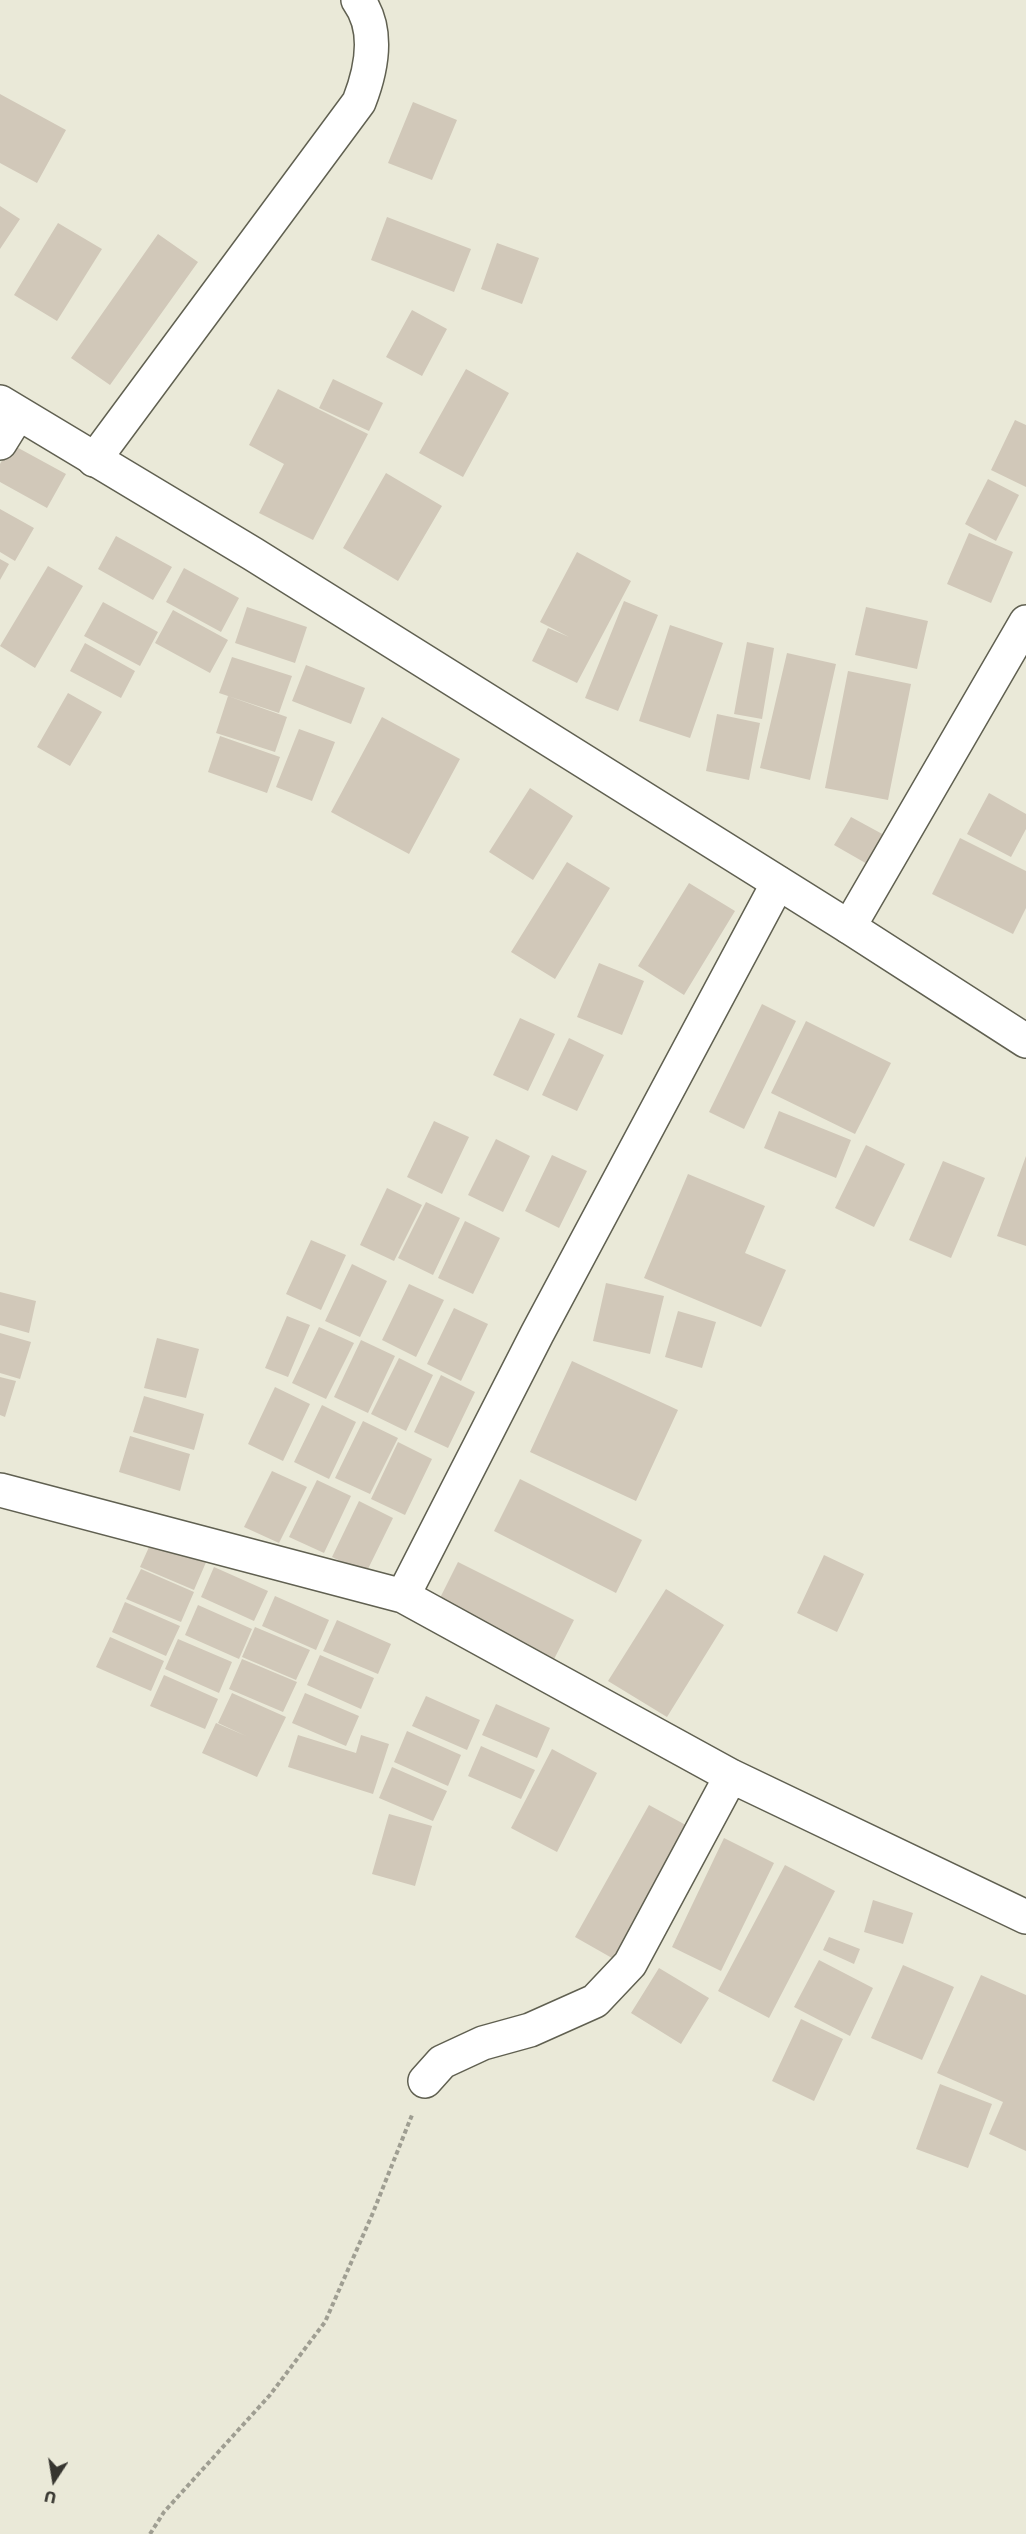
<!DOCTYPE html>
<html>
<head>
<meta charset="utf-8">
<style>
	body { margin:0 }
	#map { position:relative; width:1026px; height:2534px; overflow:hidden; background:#eae9d8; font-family:Commissioner,sans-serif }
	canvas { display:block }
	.north { position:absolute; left:24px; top:2450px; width:60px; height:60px; -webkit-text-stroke:4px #eae9d8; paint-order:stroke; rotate:192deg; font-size:16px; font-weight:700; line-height:24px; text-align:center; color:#373630 }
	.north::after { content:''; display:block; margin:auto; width:21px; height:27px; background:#373630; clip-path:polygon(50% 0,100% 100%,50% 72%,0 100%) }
</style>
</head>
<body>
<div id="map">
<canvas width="1026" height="2534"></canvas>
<div class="north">U</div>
</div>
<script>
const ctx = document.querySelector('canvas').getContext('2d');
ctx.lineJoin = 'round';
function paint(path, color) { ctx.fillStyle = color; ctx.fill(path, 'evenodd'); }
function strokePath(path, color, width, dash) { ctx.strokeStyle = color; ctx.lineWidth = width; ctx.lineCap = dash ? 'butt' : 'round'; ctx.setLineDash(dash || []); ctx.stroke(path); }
paint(new Path2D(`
	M 0,94 L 66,130 L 37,183 L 0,163 Z
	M 413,102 L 457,120 L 432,180 L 388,163 Z
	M 0,206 L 20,219 L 0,249 Z
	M 387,217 L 471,249 L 454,292 L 371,260 Z
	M 58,223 L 102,249 L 57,321 L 14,295 Z
	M 158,234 L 198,262 L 110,385 L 71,358 Z
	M 497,243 L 539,258 L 522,304 L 481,289 Z
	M 412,310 L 447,329 L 422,376 L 386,357 Z
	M 466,369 L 509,393 L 463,477 L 419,453 Z
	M 333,379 L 383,403 L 369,431 L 319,408 Z
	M 278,389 L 368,434 L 313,540 L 259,513 L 284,464 L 249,445 Z
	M 1015,420 L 1026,425 L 1026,487 L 991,470 Z
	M 11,444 L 66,474 L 47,508 L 0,482 L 0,464 Z
	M 386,473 L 442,506 L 398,581 L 343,548 Z
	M 988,479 L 1019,495 L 996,541 L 965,524 Z
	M 0,509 L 34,528 L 15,561 L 0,552 Z
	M 969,533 L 1013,552 L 991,603 L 947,584 Z
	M 116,536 L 172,567 L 153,600 L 98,569 Z
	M 577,552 L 631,581 L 577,683 L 532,661 L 548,628 L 569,637 L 540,622 Z
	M 0,559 L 9,564 L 0,580 Z
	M 48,566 L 83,586 L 35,668 L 0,646 Z
	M 184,568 L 239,598 L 221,632 L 166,602 Z
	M 624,601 L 658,615 L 618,711 L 585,698 Z
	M 103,602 L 158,632 L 140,666 L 84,636 Z
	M 247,607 L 307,627 L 295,663 L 235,643 Z
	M 866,607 L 928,621 L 917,669 L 855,655 Z
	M 173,610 L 228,640 L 210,673 L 155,643 Z
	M 670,625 L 723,643 L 690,738 L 639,721 Z
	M 747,642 L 774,648 L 762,719 L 734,714 Z
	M 85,643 L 135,671 L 121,698 L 70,671 Z
	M 787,653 L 836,664 L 810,780 L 760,768 Z
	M 232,657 L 292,676 L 279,713 L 219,693 Z
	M 306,665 L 365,688 L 351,724 L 292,701 Z
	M 848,671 L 911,684 L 888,800 L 825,788 Z
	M 68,693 L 102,712 L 70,766 L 37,747 Z
	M 228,696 L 287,717 L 275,752 L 216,733 Z
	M 717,714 L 760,723 L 749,780 L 706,771 Z
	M 382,717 L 460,759 L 409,854 L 331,812 Z
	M 299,729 L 335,742 L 312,801 L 276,787 Z
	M 220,736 L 280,757 L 267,793 L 208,772 Z
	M 530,788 L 573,816 L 533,880 L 489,852 Z
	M 989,793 L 1026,814 L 1026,829 L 1011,857 L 967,834 Z
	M 851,817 L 886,836 L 869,865 L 834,845 Z
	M 960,838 L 1026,871 L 1026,908 L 1013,934 L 932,894 Z
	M 567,862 L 610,888 L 555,979 L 511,952 Z
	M 689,883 L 735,911 L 684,995 L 638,966 Z
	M 599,963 L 644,981 L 622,1035 L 577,1017 Z
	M 762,1004 L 796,1021 L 744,1129 L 709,1112 Z
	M 520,1018 L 555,1034 L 528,1091 L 493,1075 Z
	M 806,1021 L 891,1063 L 855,1134 L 771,1093 Z
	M 569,1038 L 604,1055 L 577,1111 L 542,1095 Z
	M 779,1111 L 851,1140 L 836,1178 L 764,1148 Z
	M 434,1121 L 469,1137 L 442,1194 L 407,1177 Z
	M 496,1139 L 530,1156 L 503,1212 L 468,1195 Z
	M 866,1145 L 905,1164 L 874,1227 L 835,1208 Z
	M 552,1155 L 587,1171 L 559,1228 L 525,1211 Z
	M 1026,1156 L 1026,1246 L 997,1236 Z
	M 943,1161 L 985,1178 L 951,1258 L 909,1240 Z
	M 688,1174 L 765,1206 L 745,1253 L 786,1270 L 761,1327 L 644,1278 Z
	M 387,1188 L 422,1205 L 394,1261 L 360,1245 Z
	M 426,1202 L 460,1218 L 433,1275 L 398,1258 Z
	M 465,1221 L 500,1238 L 473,1294 L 438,1278 Z
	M 311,1240 L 346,1255 L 321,1310 L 286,1294 Z
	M 352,1264 L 387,1281 L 360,1337 L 325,1321 Z
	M 606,1283 L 664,1296 L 650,1354 L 593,1341 Z
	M 409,1284 L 444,1300 L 416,1357 L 382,1340 Z
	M 0,1292 L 36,1301 L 29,1333 L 0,1325 Z
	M 454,1308 L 488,1324 L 461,1381 L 427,1364 Z
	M 678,1311 L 716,1322 L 702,1368 L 665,1357 Z
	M 287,1316 L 310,1325 L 288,1377 L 265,1368 Z
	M 319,1327 L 354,1343 L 326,1399 L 292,1383 Z
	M 0,1333 L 31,1342 L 20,1379 L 0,1373 Z
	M 157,1338 L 199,1349 L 186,1398 L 144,1388 Z
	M 361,1340 L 395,1356 L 368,1413 L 334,1397 Z
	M 399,1358 L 433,1375 L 406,1431 L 371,1414 Z
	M 572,1361 L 678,1410 L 636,1501 L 530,1452 Z
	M 441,1375 L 475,1392 L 448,1448 L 414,1432 Z
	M 0,1377 L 16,1381 L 5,1417 L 0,1415 Z
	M 275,1387 L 310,1404 L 283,1461 L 248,1444 Z
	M 144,1396 L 204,1414 L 194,1450 L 133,1432 Z
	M 322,1405 L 356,1422 L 329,1479 L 294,1462 Z
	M 363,1421 L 398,1438 L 370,1494 L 335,1478 Z
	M 130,1436 L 190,1454 L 180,1491 L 119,1472 Z
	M 398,1442 L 432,1459 L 405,1515 L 371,1499 Z
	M 272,1471 L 307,1487 L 279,1543 L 244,1527 Z
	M 520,1479 L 642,1540 L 616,1593 L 494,1531 Z
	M 317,1480 L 351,1496 L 324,1553 L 289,1537 Z
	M 359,1501 L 393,1518 L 366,1573 L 332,1557 Z
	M 154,1536 L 207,1560 L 194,1590 L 140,1567 Z
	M 824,1555 L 864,1574 L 837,1632 L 797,1613 Z
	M 458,1562 L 574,1620 L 550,1667 L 434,1610 Z
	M 214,1567 L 268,1591 L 254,1621 L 201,1597 Z
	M 141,1569 L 194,1592 L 181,1622 L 126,1599 Z
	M 666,1589 L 724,1625 L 667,1717 L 608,1681 Z
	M 275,1596 L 329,1620 L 316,1650 L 262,1626 Z
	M 125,1602 L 180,1626 L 166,1656 L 112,1632 Z
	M 198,1605 L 252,1629 L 239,1659 L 185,1635 Z
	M 337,1620 L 391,1644 L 378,1674 L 323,1651 Z
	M 255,1627 L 310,1650 L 296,1680 L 242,1657 Z
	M 110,1637 L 164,1661 L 151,1691 L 96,1667 Z
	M 178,1639 L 232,1662 L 219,1693 L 165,1669 Z
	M 320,1655 L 374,1678 L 361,1709 L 307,1685 Z
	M 242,1659 L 297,1682 L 283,1712 L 229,1689 Z
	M 164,1675 L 218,1699 L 205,1729 L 150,1706 Z
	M 232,1693 L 286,1717 L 257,1777 L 202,1753 L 216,1723 L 246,1736 L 218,1723 Z
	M 305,1693 L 359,1716 L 346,1746 L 292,1723 Z
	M 426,1696 L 480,1720 L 467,1750 L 412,1726 Z
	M 496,1704 L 550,1728 L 537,1758 L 482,1735 Z
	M 407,1731 L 461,1755 L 448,1786 L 394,1762 Z
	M 298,1735 L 356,1753 L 361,1735 L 389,1744 L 373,1794 L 288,1767 Z
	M 481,1746 L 535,1770 L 521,1799 L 468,1776 Z
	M 552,1749 L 597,1773 L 557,1852 L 511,1828 Z
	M 392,1767 L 447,1791 L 433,1821 L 379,1798 Z
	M 649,1805 L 693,1829 L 619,1962 L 575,1937 Z
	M 389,1814 L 432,1826 L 415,1886 L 372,1874 Z
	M 724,1838 L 774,1863 L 721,1971 L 672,1947 Z
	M 785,1865 L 835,1891 L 769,2018 L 718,1991 Z
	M 873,1900 L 913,1913 L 903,1944 L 864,1932 Z
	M 829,1937 L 860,1949 L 854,1964 L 823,1950 Z
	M 819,1960 L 873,1988 L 850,2036 L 794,2007 Z
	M 903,1965 L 954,1987 L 922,2060 L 871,2038 Z
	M 659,1968 L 709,1998 L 681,2044 L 631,2013 Z
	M 981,1975 L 1026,1995 L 1026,2151 L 989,2134 L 1003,2102 L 937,2073 Z
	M 801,2019 L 843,2039 L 814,2101 L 772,2081 Z
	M 940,2084 L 992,2104 L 968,2168 L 916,2149 Z`), '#d1c8b9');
const street = new Path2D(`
	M 0,443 L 18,414
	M 94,460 L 359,102 C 371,71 380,30 358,0
	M 849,927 L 1026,622
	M 0,1490 L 403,1596 L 731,1776 L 1026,1917
	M 403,1596 L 537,1334 L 778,883
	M 425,2081 L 442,2062 L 483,2043 L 530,2030 L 595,2001 L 630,1964 L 731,1776`);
const secondary = new Path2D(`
	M 0,402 L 253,554 L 849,927 L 1026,1041`);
strokePath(street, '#606051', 36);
strokePath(secondary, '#606051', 36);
strokePath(new Path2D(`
	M 150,2534 L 164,2512 L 270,2395 L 325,2322 L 372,2215 L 412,2115`), '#9f9e92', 4, [4.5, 3]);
strokePath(street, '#fff', 33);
strokePath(secondary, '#fff', 33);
</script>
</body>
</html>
